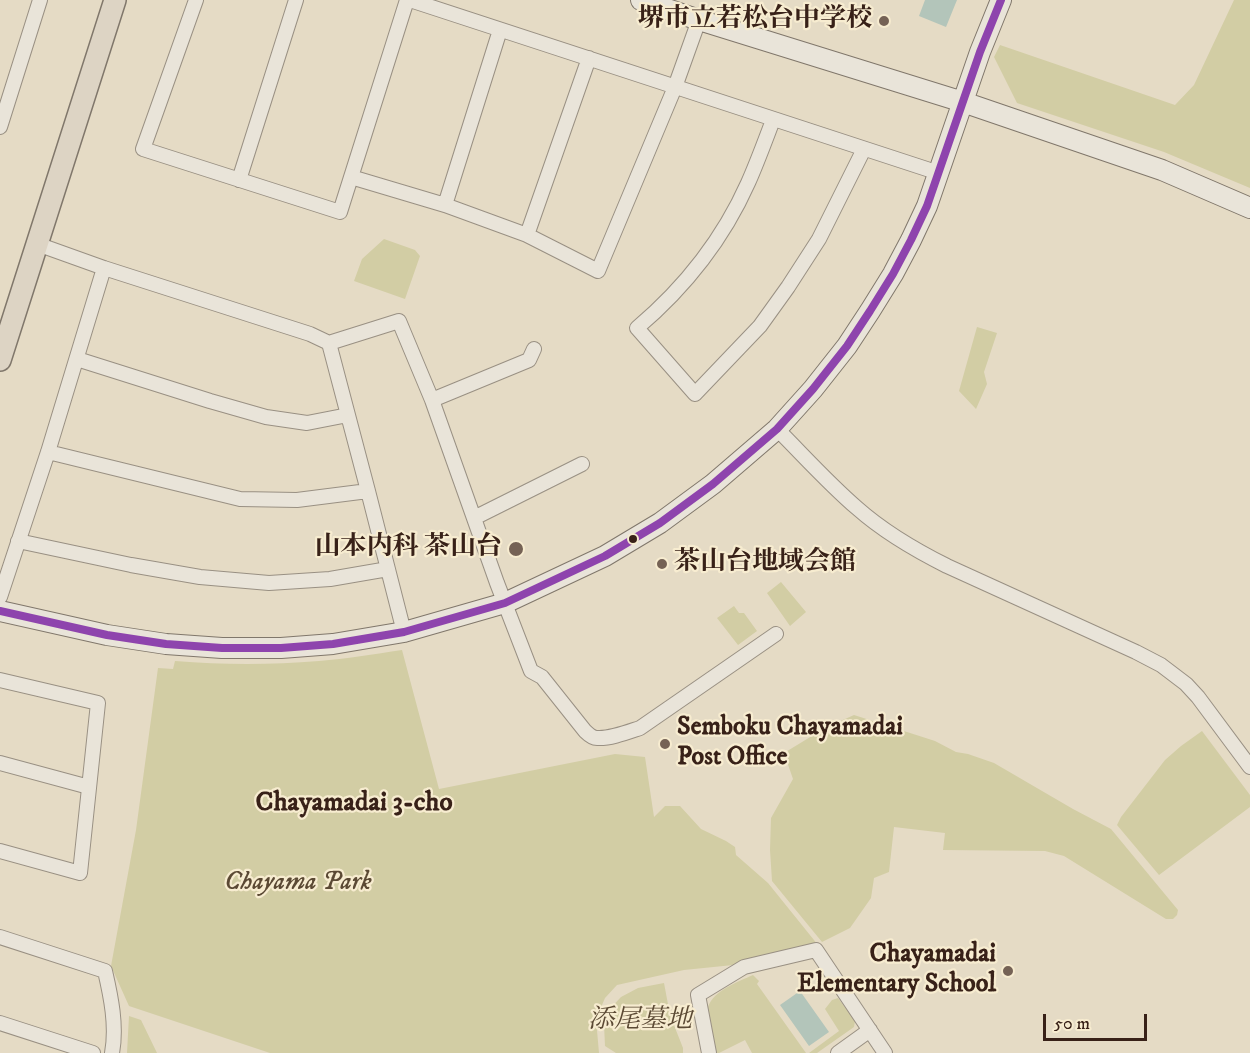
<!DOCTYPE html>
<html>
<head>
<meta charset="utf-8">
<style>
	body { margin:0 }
	#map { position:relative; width:1250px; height:1053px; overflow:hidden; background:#e5dbc5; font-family:"IM FELL DW Pica",serif }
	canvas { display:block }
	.scale { position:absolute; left:1043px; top:1014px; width:104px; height:27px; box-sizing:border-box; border:3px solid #382118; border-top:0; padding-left:8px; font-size:18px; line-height:21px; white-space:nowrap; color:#382118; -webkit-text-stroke:4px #f7ecd0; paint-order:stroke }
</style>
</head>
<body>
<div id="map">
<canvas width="1250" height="1053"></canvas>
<div class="scale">50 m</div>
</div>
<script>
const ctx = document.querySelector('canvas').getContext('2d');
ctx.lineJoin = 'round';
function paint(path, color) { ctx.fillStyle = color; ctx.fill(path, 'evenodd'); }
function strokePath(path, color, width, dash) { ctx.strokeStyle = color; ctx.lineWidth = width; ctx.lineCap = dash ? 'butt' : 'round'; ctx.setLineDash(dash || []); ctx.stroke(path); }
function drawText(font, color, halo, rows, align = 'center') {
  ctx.font = font + ' "IM FELL DW Pica","Noto Serif JP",serif'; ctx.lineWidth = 4.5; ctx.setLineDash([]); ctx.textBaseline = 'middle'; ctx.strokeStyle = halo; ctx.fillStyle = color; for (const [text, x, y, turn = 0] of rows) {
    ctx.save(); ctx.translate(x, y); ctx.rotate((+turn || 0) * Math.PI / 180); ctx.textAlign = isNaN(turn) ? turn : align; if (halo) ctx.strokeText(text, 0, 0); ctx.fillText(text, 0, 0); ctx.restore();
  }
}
paint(new Path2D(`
	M 1234,0 L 1250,0 L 1250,188 L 1164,152 L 1017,103 L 994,57 L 1000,45 L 1175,105 L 1194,85 Z
	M 384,239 L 415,250 L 420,256 L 405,299 L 354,281 L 362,259 Z
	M 977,327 L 997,333 L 984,372 L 987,384 L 976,409 L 959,391 Z
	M 781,582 L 806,612 L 790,626 L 767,593 Z
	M 734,606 L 739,613 L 744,613 L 757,631 L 738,645 L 717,618 Z
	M 402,650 L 439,789 L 615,754 L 645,757 L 654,817 L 665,806 L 680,806 L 701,829 L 726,841 L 735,847 L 736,855 L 768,883 L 818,945 L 743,964 L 684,970 L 617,985 L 605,998 L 596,1019 L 599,1053 L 270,1053 L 129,1006 L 111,966 L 136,830 L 158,668 L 173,669 L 175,661 C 223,665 271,665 319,661 C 346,659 374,654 402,650 Z
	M 854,715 L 935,741 L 956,752 L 968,754 L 994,763 L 1073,809 L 1111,829 L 1178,910 L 1177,915 L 1173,919 L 1166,919 L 1064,856 L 1045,851 L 943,850 L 945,833 L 894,827 L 889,872 L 874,878 L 871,898 L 850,928 L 822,942 L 772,881 L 770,850 L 771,818 L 793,779 L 784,753 L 825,728 Z
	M 1202,731 L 1250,795 L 1250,807 L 1159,875 L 1117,825 L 1121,817 L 1165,760 L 1181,746 Z
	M 753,975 L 759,981 L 757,984 L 806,1053 L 752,1053 L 745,1040 L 719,1053 L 716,1053 L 708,1007 C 714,990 738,982 753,975 Z
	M 664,983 L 670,1015 L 683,1048 L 683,1053 L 616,1053 L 605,1046 L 604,1024 L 606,1013 L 621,997 L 638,988 Z
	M 838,998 L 855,1021 L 854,1027 L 817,1053 L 809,1053 L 839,1031 L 825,1009 L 832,1000 Z
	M 129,1016 L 141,1020 L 157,1053 L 127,1053 Z`), '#d2cda4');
paint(new Path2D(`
	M 925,0 L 957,0 L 946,27 L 919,16 Z
	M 800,991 L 829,1032 L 809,1046 L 780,1005 Z`), '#b3c5ba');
const street = new Path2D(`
	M 196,0 L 143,149 L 340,212 L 407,0
	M 410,0 L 939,173
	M 773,120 C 765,141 757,163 748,183 C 723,239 683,289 637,328 L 695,394 L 760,326 L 788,287 L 819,239 L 864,149
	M 0,127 L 40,0
	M 351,177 L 445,205 L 527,235 L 598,271 L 675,87 L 699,20
	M 239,180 L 296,0
	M 445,205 L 500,30
	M 527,235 L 589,58
	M 37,244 L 104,268 L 310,334 L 329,343 L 368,491 L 404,632
	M 329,343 L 399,321 L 432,400 L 497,583 L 531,671 L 542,677 L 585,731 C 588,734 592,738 597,738 C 610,739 628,732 640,728 L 776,634
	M 77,359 L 210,401 L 266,417 L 307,423 L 348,415
	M 432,400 L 529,360 L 534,349
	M 777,429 C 803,455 829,484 857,508 C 884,532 915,550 947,566 L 1136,652 L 1161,665 L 1186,684 L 1198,697 L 1250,767
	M 48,452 L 240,499 L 297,500 L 368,491
	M 474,518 L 582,464
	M 18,541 L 131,565 L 200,577 L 269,583 L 330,579 L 388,569
	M 0,597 L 48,452 L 104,268
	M 0,680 L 98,703 L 80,873 L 0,851
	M 0,763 L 89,787
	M 0,937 L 105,971 C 111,997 117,1026 112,1053
	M 0,1023 L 93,1053
	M 709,1053 L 698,995 L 744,967 L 816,950 L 885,1053
	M 838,1053 L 870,1030`);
const secondary = new Path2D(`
	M 641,0 L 699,20 L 963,102 L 1162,170 L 1250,208
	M 0,611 L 107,635 L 166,644 L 222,648 L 281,648 L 333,644 L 404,632 L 505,603 L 605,556 L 660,523 L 713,484 L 777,429 L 813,389 L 847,346 L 870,311 L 893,274 L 911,240 L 927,206 L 980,52 L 1001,0`);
const primary = new Path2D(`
	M 0,360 L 115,0`);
strokePath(street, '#999083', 16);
strokePath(secondary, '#80776b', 22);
strokePath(primary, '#80776b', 24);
strokePath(street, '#e9e4d9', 14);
strokePath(secondary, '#e9e4d9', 20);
strokePath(primary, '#ddd4c4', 21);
strokePath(new Path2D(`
	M 0,611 L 107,635 L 166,644 L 222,648 L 281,648 L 333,644 L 404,632 L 505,603 L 605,556 L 660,523 L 713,484 L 777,429 L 813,389 L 847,346 L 870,311 L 893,274 L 911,240 L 927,206 L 980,52 L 1001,0`), '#8e44ad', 8);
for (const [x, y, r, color] of [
	[884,21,6,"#756255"],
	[633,539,5,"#382118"],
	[516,549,8,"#756255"],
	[662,564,6,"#756255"],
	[665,744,6,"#756255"],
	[1008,971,6,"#756255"]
]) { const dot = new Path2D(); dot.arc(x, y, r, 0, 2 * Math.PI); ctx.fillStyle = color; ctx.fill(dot); strokePath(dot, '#f7ecd0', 2); }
drawText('bold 26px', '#382118', '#f7ecd0', [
	["堺市立若松台中学校",872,21],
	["山本内科 茶山台",502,549],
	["茶山台地域会館",674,564,"left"],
	["Semboku Chayamadai",677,729,"left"],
	["Post Office",677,759,"left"],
	["Chayamadai",996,956],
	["Elementary School",996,986]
], 'right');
drawText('italic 26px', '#5b4934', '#f7ecd0', [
	["Chayama Park",298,884],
	["添尾墓地",640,1022]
]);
drawText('bold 27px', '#382118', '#f7ecd0', [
	["Chayamadai 3-cho",354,804]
]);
</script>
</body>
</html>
